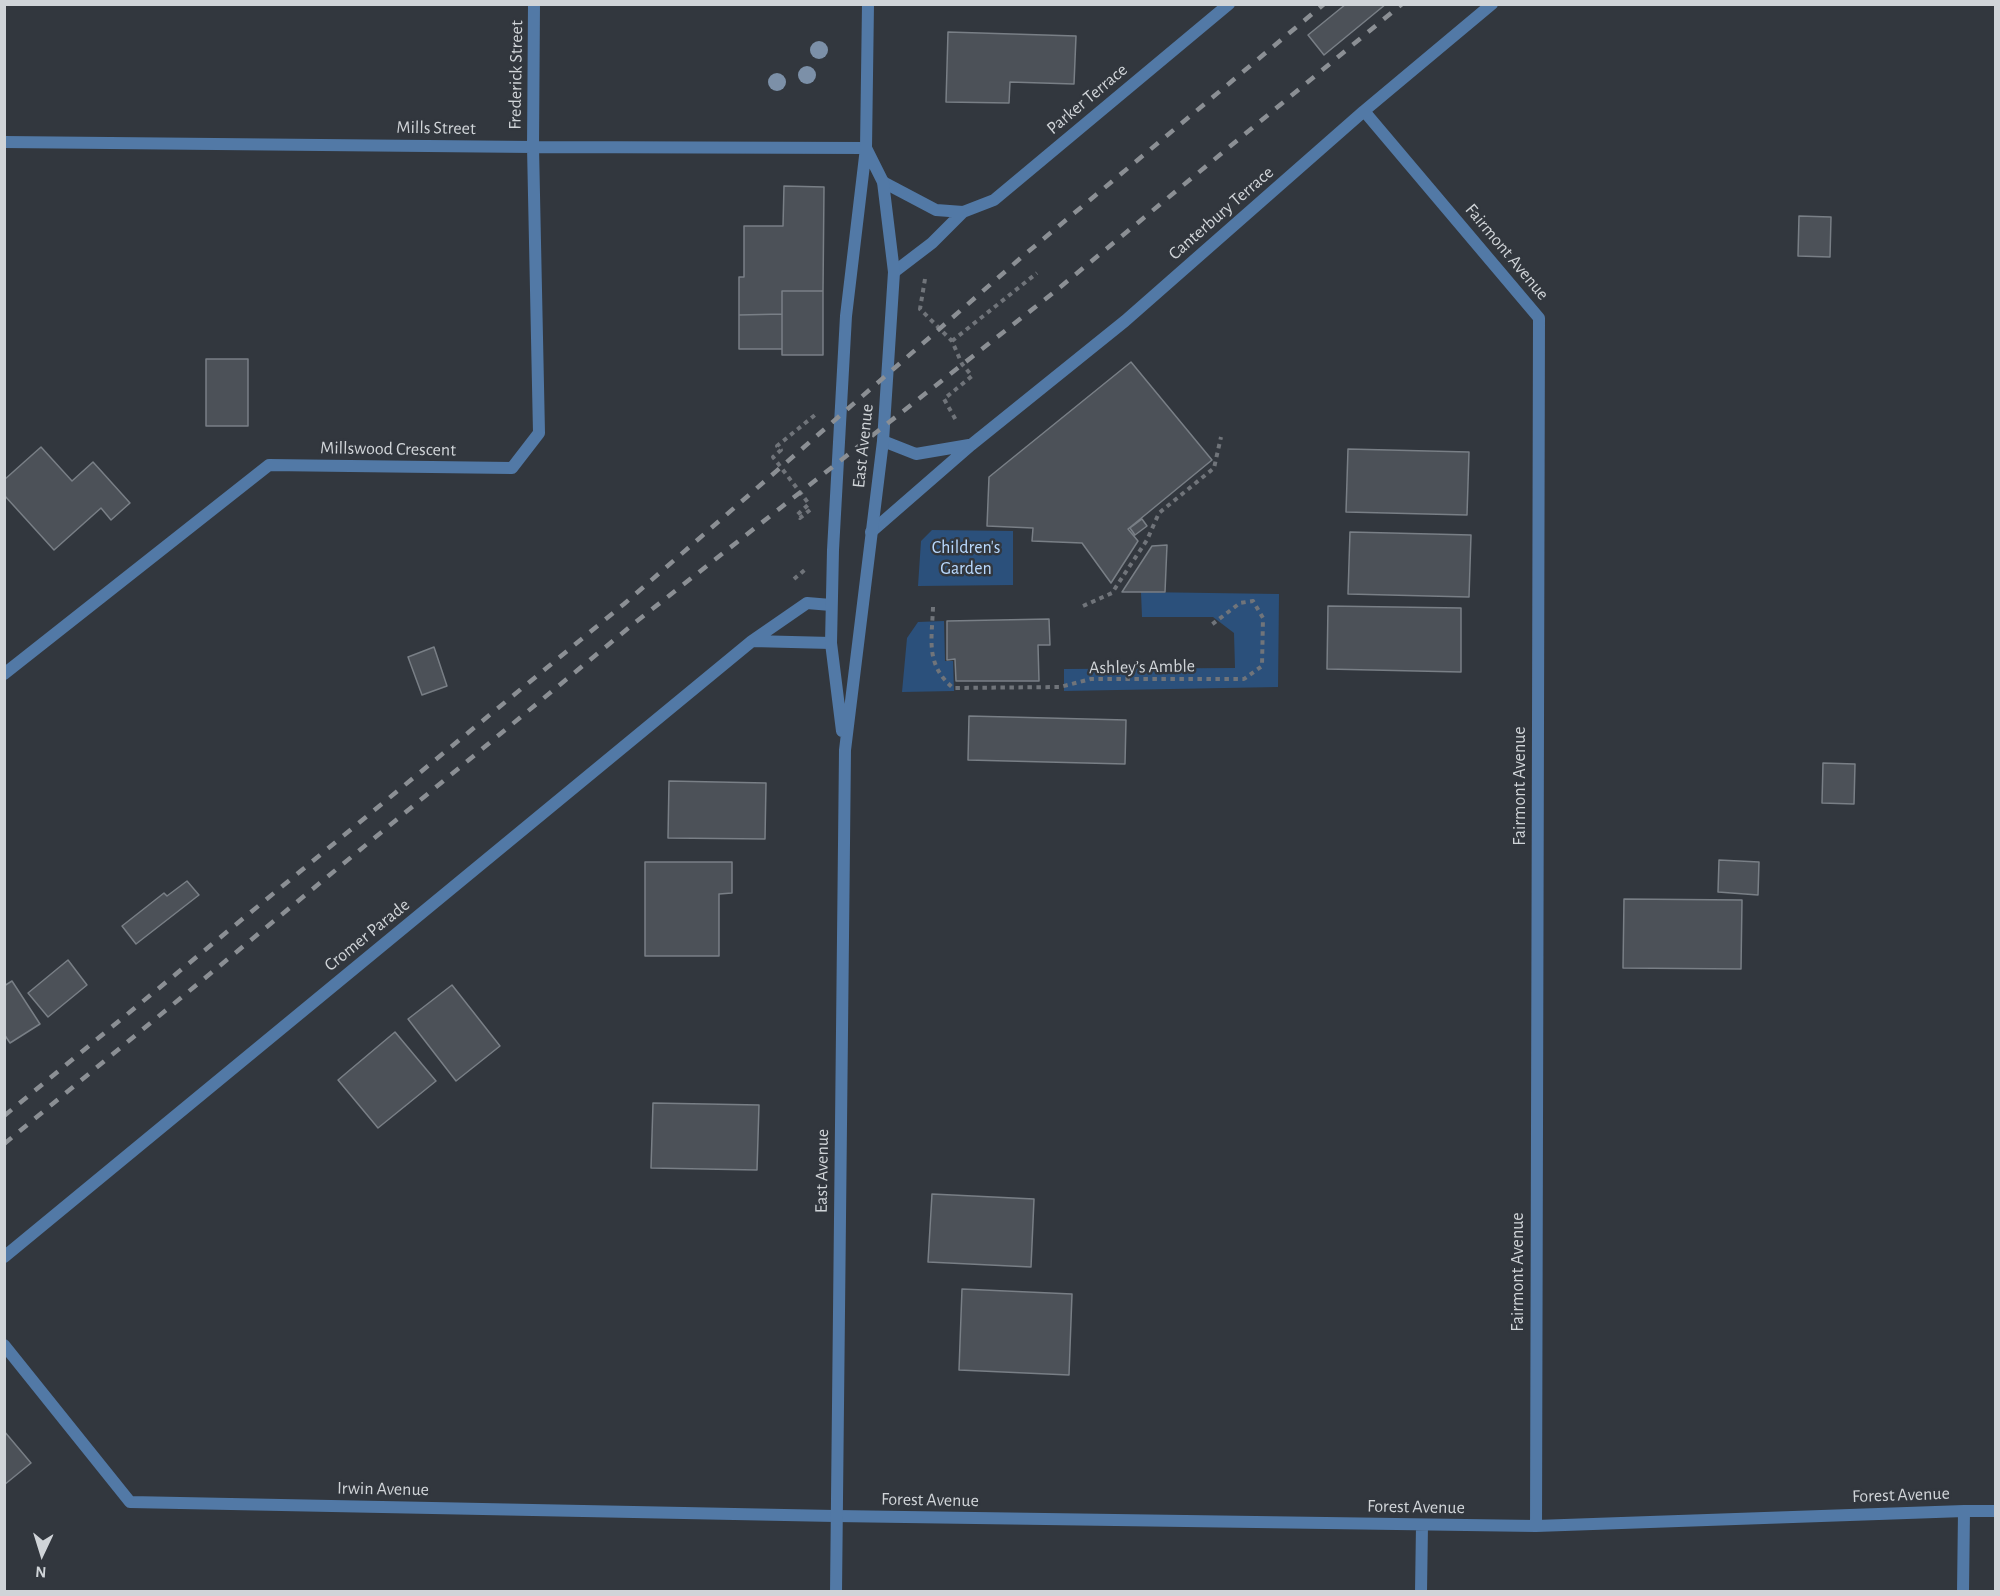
<!DOCTYPE html>
<html>
<head>
<meta charset="utf-8">
<style>
	body { margin:0 }
	#map { position:relative; width:2000px; height:1596px; overflow:hidden; background:#32373e; font-family:"Alegreya Sans",sans-serif }
	canvas { display:block }
	.frame { position:absolute; inset:0; border:6px solid #d0d4d8; pointer-events:none }
	.north { position:absolute; left:12px; top:1524px; width:60px; height:60px; -webkit-text-stroke:4px #32373e; paint-order:stroke; rotate:184deg; font-size:16px; font-weight:700; line-height:24px; text-align:center; color:#d0d4d8 }
	.north::after { content:''; display:block; margin:auto; width:21px; height:27px; background:#d0d4d8; clip-path:polygon(50% 0,100% 100%,50% 72%,0 100%) }
</style>
</head>
<body>
<div id="map">
<canvas width="2000" height="1596"></canvas>
<div class="frame"></div>
<div class="north">N</div>
</div>
<script>
const ctx = document.querySelector('canvas').getContext('2d');
ctx.lineJoin = 'round';
function paint(path, color) { ctx.fillStyle = color; ctx.fill(path, 'evenodd'); }
function strokePath(path, color, width, dash) { ctx.strokeStyle = color; ctx.lineWidth = width; ctx.lineCap = dash ? 'butt' : 'round'; ctx.setLineDash(dash || []); ctx.stroke(path); }
function drawText(font, color, halo, rows, align = 'center') {
  ctx.font = font + ' "Alegreya Sans",sans-serif'; ctx.lineWidth = 5; ctx.setLineDash([]); ctx.textBaseline = 'middle'; ctx.strokeStyle = halo; ctx.fillStyle = color; for (const [text, x, y, turn = 0] of rows) {
    ctx.save(); ctx.translate(x, y); ctx.rotate((+turn || 0) * Math.PI / 180); ctx.textAlign = isNaN(turn) ? turn : align; if (halo) ctx.strokeText(text, 0, 0); ctx.fillText(text, 0, 0); ctx.restore();
  }
}
paint(new Path2D(`
	M 932,530 L 1013,531 L 1013,585 L 918,586 L 921,541 Z
	M 1141,592 L 1279,594 L 1278,687 L 1064,691 L 1064,669 L 1235,668 L 1234,633 L 1213,617 L 1142,617 Z
	M 944,621 L 945,661 L 953,661 L 954,691 L 902,692 L 907,638 L 918,622 Z`), '#2b507b');
const building = new Path2D(`
	M 1346,4 L 1386,4 L 1324,55 L 1308,35 Z
	M 948,32 L 1076,36 L 1074,84 L 1010,82 L 1009,103 L 946,102 Z
	M 784,186 L 824,187 L 823,291 L 782,291 L 782,314 L 739,315 L 739,277 L 744,277 L 744,226 L 783,226 Z
	M 1799,216 L 1831,217 L 1830,257 L 1798,256 Z
	M 782,291 L 823,291 L 823,355 L 782,355 Z
	M 782,314 L 782,349 L 739,349 L 739,315 Z
	M 206,359 L 248,359 L 248,426 L 206,426 Z
	M 1131,362 L 1212,460 L 1128,529 L 1138,541 L 1111,583 L 1082,543 L 1032,541 L 1033,528 L 987,526 L 989,477 Z
	M 41,447 L 72,481 L 93,462 L 130,503 L 111,520 L 101,508 L 54,550 L 4,495 L 4,480 Z
	M 1348,449 L 1469,452 L 1467,515 L 1346,512 Z
	M 1142,519 L 1147,526 L 1135,535 L 1130,528 Z
	M 1350,532 L 1471,535 L 1469,597 L 1348,594 Z
	M 1167,545 L 1165,592 L 1122,592 L 1152,546 Z
	M 1328,606 L 1461,608 L 1461,672 L 1327,669 Z
	M 1049,619 L 1050,645 L 1038,645 L 1039,681 L 956,681 L 955,659 L 947,660 L 947,621 Z
	M 434,647 L 447,686 L 422,695 L 408,657 Z
	M 969,716 L 1126,720 L 1125,764 L 968,760 Z
	M 1823,763 L 1855,764 L 1854,804 L 1822,803 Z
	M 669,781 L 766,783 L 765,839 L 668,838 Z
	M 1719,860 L 1759,862 L 1758,895 L 1718,892 Z
	M 645,862 L 732,862 L 732,893 L 719,894 L 719,956 L 645,956 Z
	M 187,881 L 199,895 L 136,944 L 122,926 L 164,893 L 167,896 Z
	M 1624,899 L 1742,900 L 1741,969 L 1623,968 Z
	M 68,960 L 87,985 L 48,1017 L 28,993 Z
	M 12,981 L 40,1024 L 10,1043 L 4,1034 L 4,986 Z
	M 452,985 L 500,1046 L 456,1081 L 408,1019 Z
	M 395,1032 L 436,1081 L 378,1128 L 338,1080 Z
	M 653,1103 L 759,1105 L 757,1170 L 651,1168 Z
	M 932,1194 L 1034,1199 L 1031,1267 L 928,1262 Z
	M 962,1289 L 1072,1294 L 1069,1375 L 959,1370 Z
	M 4,1431 L 31,1463 L 4,1485 Z`);
paint(building, '#4c5158');
strokePath(building, '#797f86', 1.5);
strokePath(new Path2D(`
	M 925,279 L 920,309 L 952,341 L 962,364 L 972,376 L 944,399 L 957,422
	M 952,341 L 1037,273
	M 810,510 L 800,518 L 797,515 L 809,504 L 773,457 L 781,450 L 777,446 L 815,415
	M 794,579 L 807,568
	M 1083,606 L 1112,593 L 1147,540 L 1159,513 L 1214,468 L 1221,437
	M 933,607 C 932,640 925,664 953,688 L 1060,687 L 1091,679 L 1244,679 L 1262,666 L 1263,618 L 1253,601 L 1240,603 L 1210,626`), '#70747a', 4, [4.5, 4.5]);
strokePath(new Path2D(`
	M 1364,111 L 1539,318 L 1536,1526
	M 4,142 L 533,147 L 866,148
	M 883,182 L 936,210 L 963,212
	M 894,272 L 932,243 L 963,212 L 994,200 L 1229,4
	M 883,441 L 916,454 L 969,445
	M 871,532 L 971,445 L 1125,321 L 1364,111 L 1492,4
	M 752,641 L 831,643
	M 4,674 L 269,465 L 512,468 L 539,433 L 533,147 L 534,4
	M 4,1257 L 752,641 L 807,603 L 831,605
	M 4,1345 L 130,1502 L 835,1516 L 1536,1526 L 1964,1511 L 1996,1511
	M 1421,1592 L 1422,1525
	M 1963,1592 L 1964,1511`), '#5279a6', 12);
strokePath(new Path2D(`
	M 842,731 L 831,643 L 833,550 L 846,316 L 866,148 L 868,4
	M 836,1592 L 845,750 L 883,441 L 894,272 L 883,182 L 866,148`), '#5279a6', 12);
strokePath(new Path2D(`
	M 4,1116 L 624,604 L 1023,256 L 1324,4
	M 4,1144 L 637,621 L 1053,293 L 1402,4`), '#8b8f94', 4.5, [10, 10]);
ctx.fillStyle = '#7c90a8';
for (const [x, y] of [
	[819,50],
	[807,75],
	[777,82]
]) { ctx.beginPath(); ctx.arc(x, y, 9, 0, 2 * Math.PI); ctx.fill(); }
drawText('18px', '#d0d4d8', '#32373e', [
	["Frederick Street",516,75,-89],
	["Parker Terrace",1087,99,-40],
	["Mills Street",436,128,1],
	["Canterbury Terrace",1221,213,-41],
	["Fairmont Avenue",1507,252,50],
	["East Avenue",863,446,-84],
	["Millswood Crescent",388,449,1],
	["Ashley’s Amble",1142,667,-1],
	["Fairmont Avenue",1520,786,-90],
	["Cromer Parade",367,935,-39],
	["East Avenue",822,1171,-89],
	["Fairmont Avenue",1518,1272,-90],
	["Irwin Avenue",383,1489,1],
	["Forest Avenue",1901,1495,-2],
	["Forest Avenue",930,1500,1],
	["Forest Avenue",1416,1507,1]
]);
drawText('18px', '#b9d9fe', '#32373e', [
	["Children's",966,548],
	["Garden",966,569]
]);
</script>
</body>
</html>
